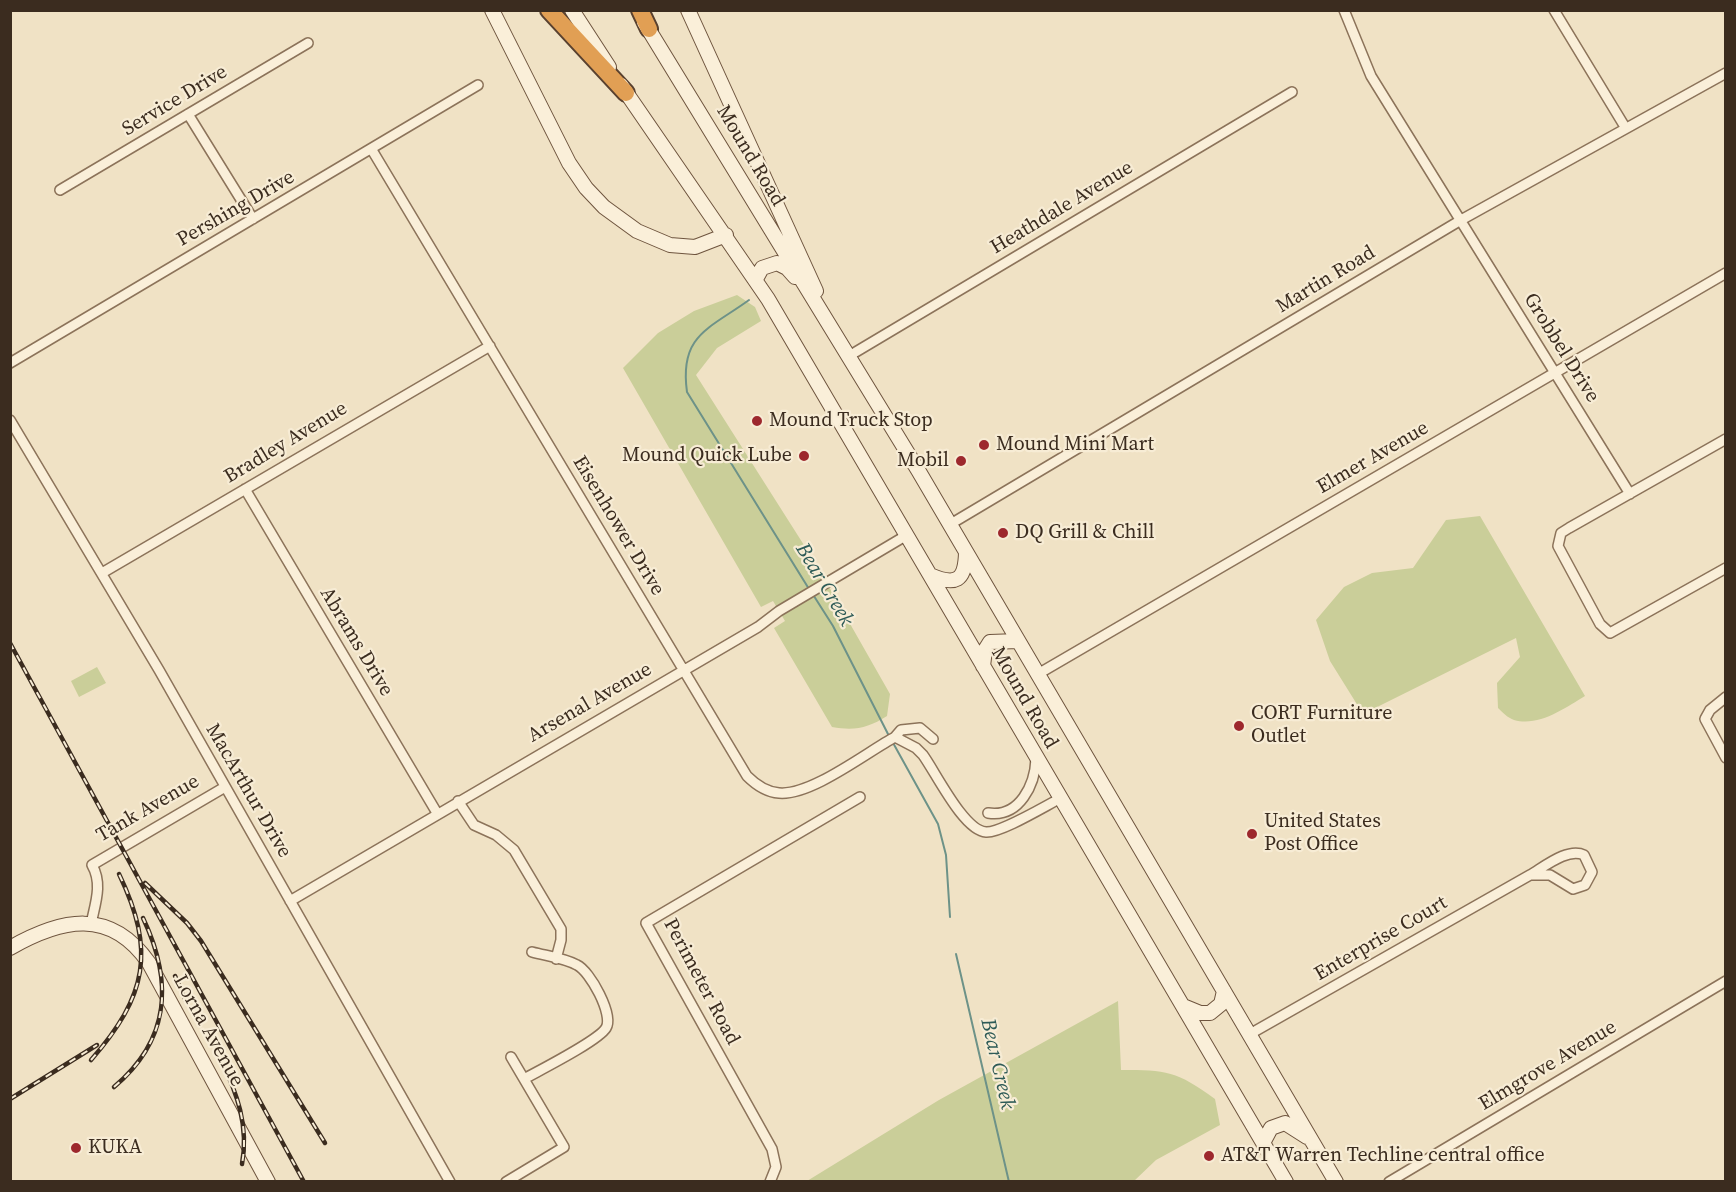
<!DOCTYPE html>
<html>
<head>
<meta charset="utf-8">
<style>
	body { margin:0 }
	#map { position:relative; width:1736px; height:1192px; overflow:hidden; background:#f0e2c5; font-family:"Source Serif 4",serif }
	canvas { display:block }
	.frame { position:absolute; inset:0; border:12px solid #3b2c1f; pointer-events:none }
</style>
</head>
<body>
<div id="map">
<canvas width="1736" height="1192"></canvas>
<div class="frame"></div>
</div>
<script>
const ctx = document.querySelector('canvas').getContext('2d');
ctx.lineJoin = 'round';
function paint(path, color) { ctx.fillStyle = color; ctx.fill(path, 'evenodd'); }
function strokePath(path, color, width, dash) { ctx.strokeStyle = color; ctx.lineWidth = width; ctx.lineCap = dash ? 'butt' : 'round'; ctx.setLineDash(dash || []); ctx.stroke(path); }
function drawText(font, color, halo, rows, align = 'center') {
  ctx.font = font + ' "Source Serif 4",serif'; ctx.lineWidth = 4.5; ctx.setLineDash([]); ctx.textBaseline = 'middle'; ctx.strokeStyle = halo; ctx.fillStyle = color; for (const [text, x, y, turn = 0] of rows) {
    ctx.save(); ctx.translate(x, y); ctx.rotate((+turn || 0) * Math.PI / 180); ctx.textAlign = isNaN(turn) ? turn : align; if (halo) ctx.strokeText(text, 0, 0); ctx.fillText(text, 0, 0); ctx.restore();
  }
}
paint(new Path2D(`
	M 737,295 L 755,307 L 761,321 L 717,348 L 696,375 L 816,564 L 890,694 L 887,716 C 868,728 855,731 832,727 L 774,628 L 785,621 L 773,601 L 761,607 L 623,368 L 658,333 L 694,311 Z
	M 1480,516 L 1585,696 C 1565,708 1539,727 1514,720 C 1508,718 1502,712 1498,708 L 1497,683 L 1520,657 L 1516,638 L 1363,714 L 1330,661 L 1316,620 L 1344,587 L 1372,573 L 1413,568 L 1446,520 Z
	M 97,667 L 106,683 L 79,697 L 71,681 Z
	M 1118,1001 L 1121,1070 C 1166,1070 1177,1071 1215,1099 L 1220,1125 L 1156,1160 L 1134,1181 L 807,1181 L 939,1100 Z`), '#cace99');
strokePath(new Path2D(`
	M 749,300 C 709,329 679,335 687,392 L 809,589
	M 812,593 L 833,626 L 889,736
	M 892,741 L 938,824 L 946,855 L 950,917
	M 956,954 L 1009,1182`), '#6d9288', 2);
const street = new Path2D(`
	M 1344,10 L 1371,76 L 1630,494
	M 1554,10 L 1625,127
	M 188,114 L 253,219
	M 372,150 L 747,776 C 756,785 766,792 779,793 C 811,796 867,752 895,737 L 901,730 L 920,728 L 933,739
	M 60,190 L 308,43
	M 849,356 L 1292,92
	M 10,363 L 478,85
	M 10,420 L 159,670 L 450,1182
	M 1726,439 L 1569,528 L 1561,533 L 1558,546 L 1600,624 L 1610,633 L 1726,568
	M 245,489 L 437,813
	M 949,525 L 1461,220 L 1726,73
	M 102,573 L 490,346
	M 1038,674 L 1726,273
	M 1726,697 L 1710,710 L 1705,719 L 1726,758
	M 895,737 L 916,748 L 923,755 C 936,773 964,831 986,832 C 1001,833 1045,806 1061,798
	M 458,801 L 474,825 L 496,835 L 514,850 L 561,929 L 561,940 L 556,959
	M 988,813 C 1020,818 1035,784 1036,759
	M 290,901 L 758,627 L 779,611 L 907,535
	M 91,924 C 95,904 103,884 92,865 L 225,787
	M 1250,1034 L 1530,875 C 1544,867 1568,847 1584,855 L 1592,872 L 1585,885 L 1573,889 L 1550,875 L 1530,875
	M 524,1079 C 540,1070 598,1041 606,1028 C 614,1015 590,971 577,965 C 564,958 547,956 532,952
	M 506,1182 L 564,1147 L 511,1057
	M 770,1182 L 776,1167 L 772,1149 L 646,923 L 860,797
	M 1389,1182 L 1726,981`);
const secondary = new Path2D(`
	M 492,10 L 569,163 L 586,188 L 604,207 L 637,231 L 670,245 L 695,247 L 726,235
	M 572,10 L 609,67
	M 688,10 L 816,291
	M 644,22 L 918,470 L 1336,1182
	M 621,85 L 768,299 L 1286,1182
	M 756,279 L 762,268 L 777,263 L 787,268 L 795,277
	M 930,575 C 956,586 965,581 966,553
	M 983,666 L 985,650 L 990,642 L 1018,641
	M 10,948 C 61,919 110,907 149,963 L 268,1182
	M 1183,1006 L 1200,1013 L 1210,1013 L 1221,1004 L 1224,991
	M 1263,1143 L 1271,1128 L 1285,1123 L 1307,1137`);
const highway = new Path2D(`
	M 549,10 L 626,93
	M 640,10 L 649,29`);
strokePath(street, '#8c735a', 12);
strokePath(secondary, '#6e543e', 16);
strokePath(highway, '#59412f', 20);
strokePath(street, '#faefd9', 9);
strokePath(secondary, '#faefd9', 14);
strokePath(highway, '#e19f54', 16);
const rail = new Path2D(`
	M 10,643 L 304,1182
	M 145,883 L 187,923 L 201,941 L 325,1143
	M 175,976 L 186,1001
	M 91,1060 C 147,996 156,951 119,874
	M 221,1060 C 237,1093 249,1126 242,1164
	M 114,1087 C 171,1039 173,981 143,918
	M 10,1099 L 97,1045`);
strokePath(rail, '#3b2c1f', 4.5);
strokePath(rail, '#f7ecd5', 2, [7]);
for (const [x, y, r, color] of [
	[757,421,6,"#9d282d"],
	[984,445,6,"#9d282d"],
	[804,456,6,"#9d282d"],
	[961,461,6,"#9d282d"],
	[1003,533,6,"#9d282d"],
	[1239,726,6,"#9d282d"],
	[1252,834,6,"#9d282d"],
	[76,1148,6,"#9d282d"],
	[1209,1156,6,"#9d282d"]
]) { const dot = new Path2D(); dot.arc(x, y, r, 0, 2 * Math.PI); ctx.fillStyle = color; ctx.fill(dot); strokePath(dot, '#f7ecd5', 2); }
drawText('20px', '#3b2c1f', '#f7ecd5', [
	["Service Drive",175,101,-31],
	["Mound Road",750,156,59],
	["Heathdale Avenue",1062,208,-31],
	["Pershing Drive",236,209,-30],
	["Martin Road",1326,280,-31],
	["Grobbel Drive",1561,348,58],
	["Bradley Avenue",286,443,-31],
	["Elmer Avenue",1373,458,-30],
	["Eisenhower Drive",618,526,59],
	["Abrams Drive",356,642,59],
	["Mound Road",1024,698,60],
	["Arsenal Avenue",590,703,-30],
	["MacArthur Drive",248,791,60],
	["Tank Avenue",148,809,-30],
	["Enterprise Court",1381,939,-30],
	["Perimeter Road",701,982,62],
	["Lorna Avenue",208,1031,61],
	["Elmgrove Avenue",1548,1066,-31]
]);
drawText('20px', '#3b2c1f', '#f7ecd5', [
	["Mound Truck Stop",769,421],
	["Mound Mini Mart",996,445],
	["Mound Quick Lube",792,456,"right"],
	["Mobil",949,461,"right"],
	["DQ Grill & Chill",1015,533],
	["CORT Furniture",1251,714],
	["Outlet",1251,737],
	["United States",1264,822],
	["Post Office",1264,845],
	["KUKA",88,1148],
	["AT&T Warren Techline central office",1221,1156]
], 'left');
drawText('italic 21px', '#2e5b57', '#f7ecd5', [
	["Bear Creek",824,585,59],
	["Bear Creek",997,1064,77]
]);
</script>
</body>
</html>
